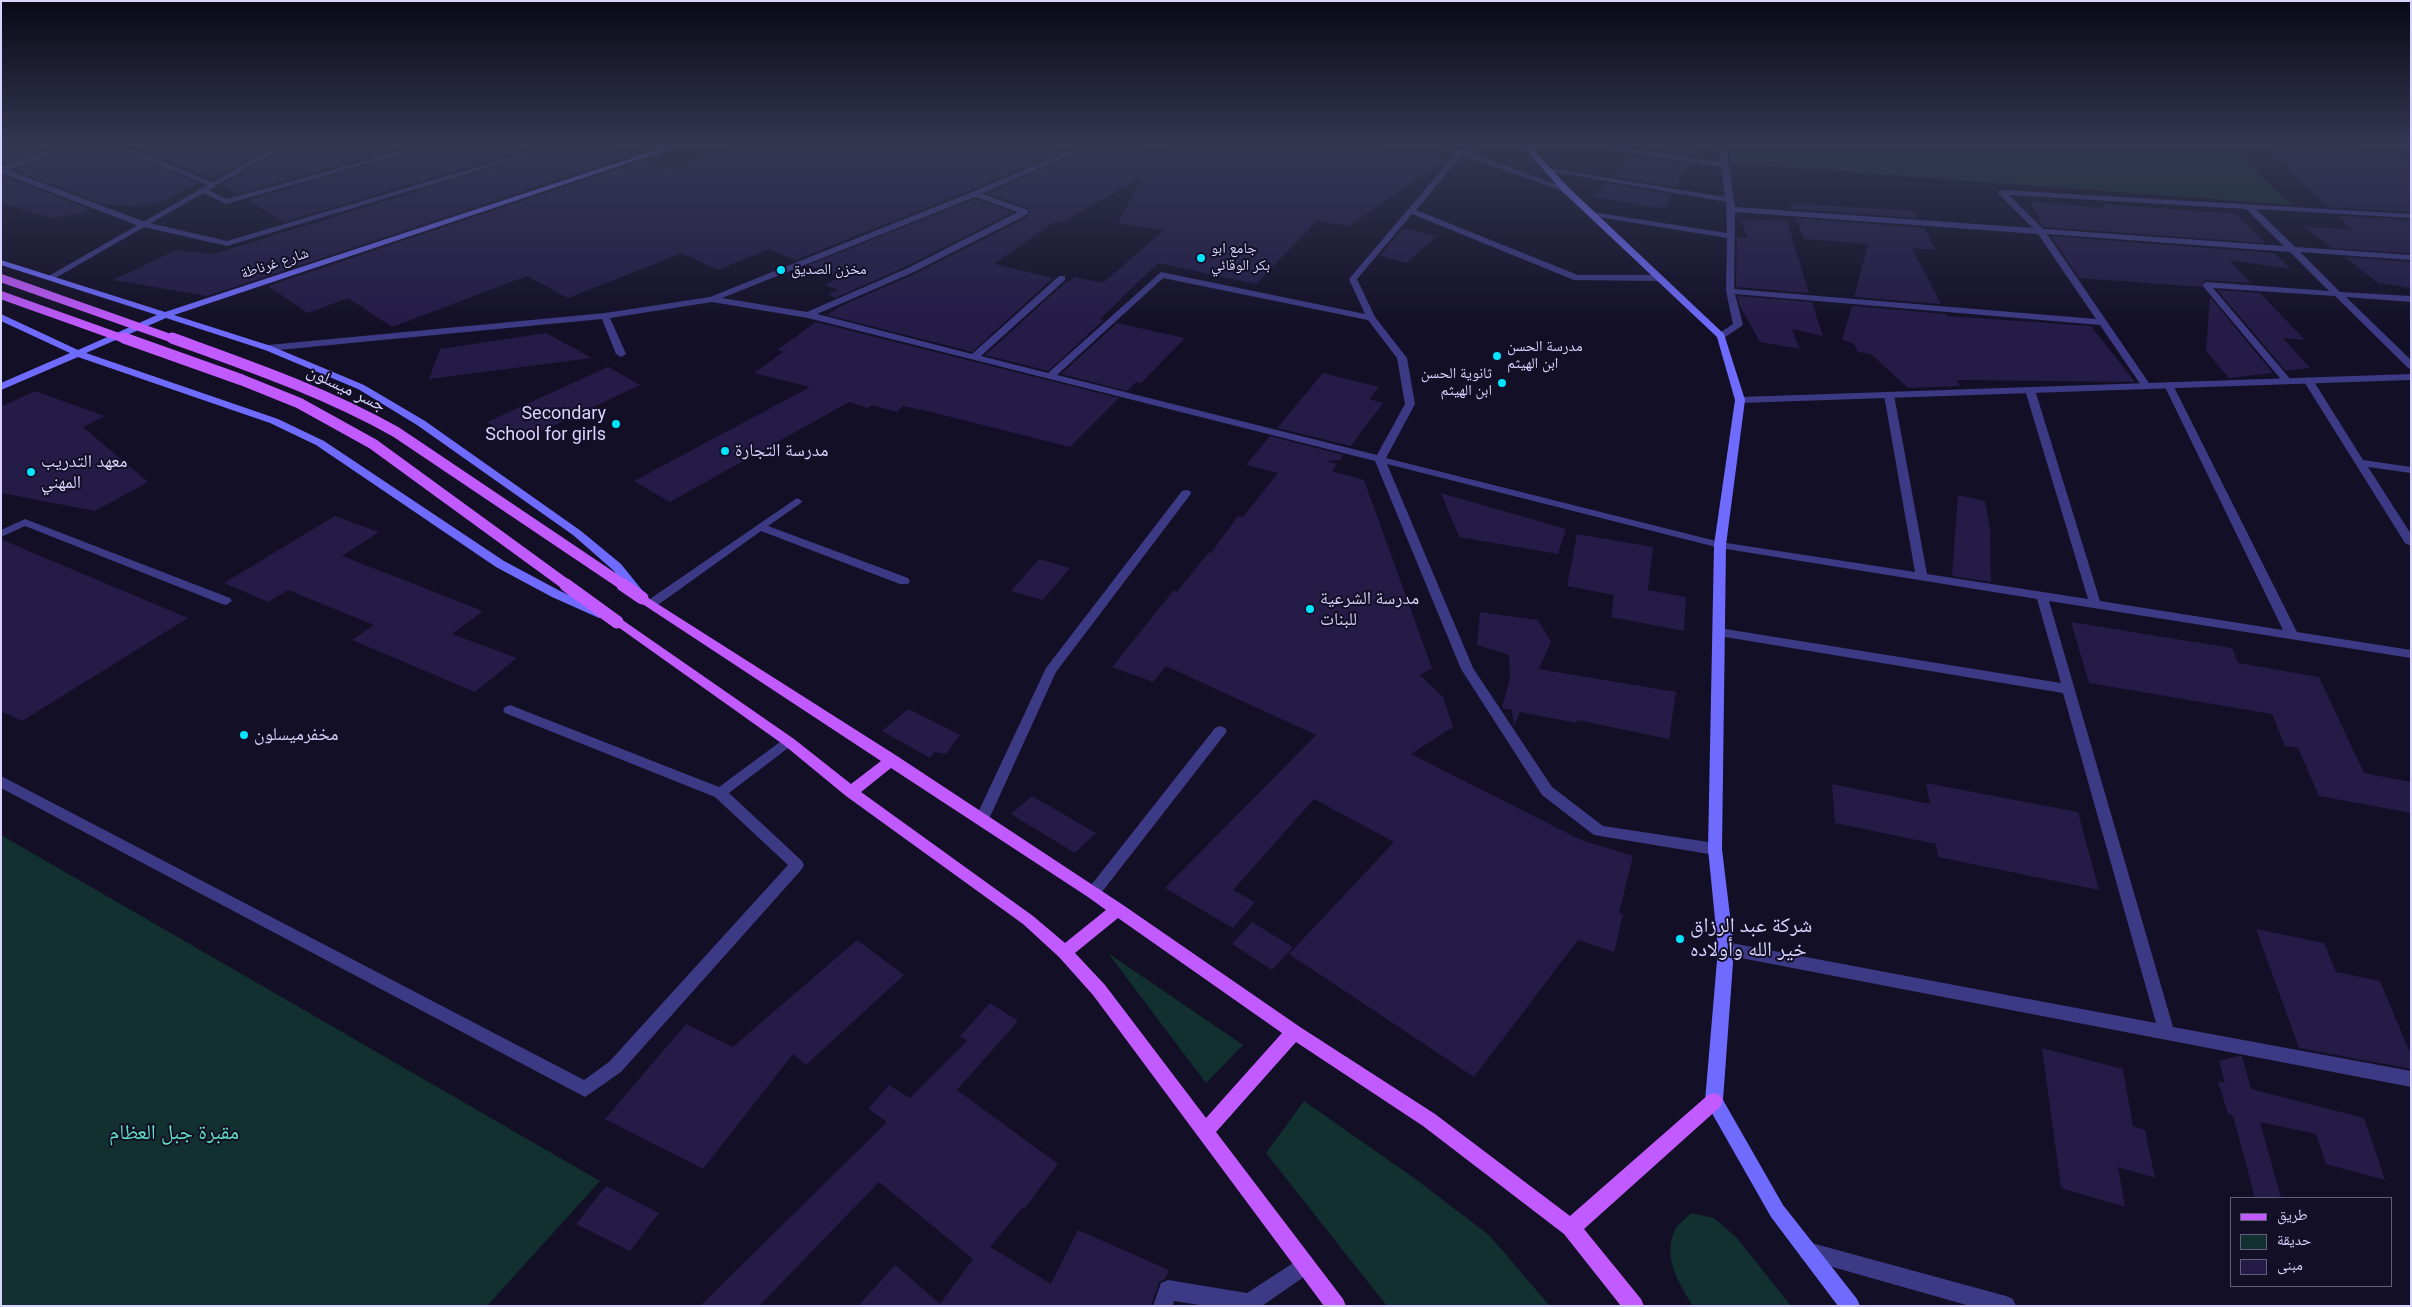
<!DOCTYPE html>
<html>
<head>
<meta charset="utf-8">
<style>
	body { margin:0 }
	#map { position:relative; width:2412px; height:1307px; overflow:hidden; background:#130f26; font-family:Roboto,"Noto Naskh Arabic",sans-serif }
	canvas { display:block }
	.frame { position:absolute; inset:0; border:2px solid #d9d4ff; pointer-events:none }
	.legend { position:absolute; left:2230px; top:1197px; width:162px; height:90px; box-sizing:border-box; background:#130f26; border:1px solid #625e7d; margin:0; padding:6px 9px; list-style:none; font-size:15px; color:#d9d4ff }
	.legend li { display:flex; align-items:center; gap:10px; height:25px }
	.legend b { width:25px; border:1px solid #625e7d }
</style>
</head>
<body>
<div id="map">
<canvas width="2412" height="1307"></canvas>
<div class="frame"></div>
<ul class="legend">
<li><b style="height:6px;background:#c25bff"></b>طريق</li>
<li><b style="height:14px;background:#12302f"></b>حديقة</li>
<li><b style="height:14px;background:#241b47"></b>مبنى</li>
</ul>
</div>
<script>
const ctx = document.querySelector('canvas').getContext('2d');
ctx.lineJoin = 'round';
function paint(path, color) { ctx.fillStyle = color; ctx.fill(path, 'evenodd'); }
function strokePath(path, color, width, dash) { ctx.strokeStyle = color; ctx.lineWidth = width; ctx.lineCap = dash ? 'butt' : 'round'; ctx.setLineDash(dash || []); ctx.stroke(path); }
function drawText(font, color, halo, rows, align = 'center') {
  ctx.font = font + ' Roboto,"Noto Naskh Arabic",sans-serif'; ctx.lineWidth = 4; ctx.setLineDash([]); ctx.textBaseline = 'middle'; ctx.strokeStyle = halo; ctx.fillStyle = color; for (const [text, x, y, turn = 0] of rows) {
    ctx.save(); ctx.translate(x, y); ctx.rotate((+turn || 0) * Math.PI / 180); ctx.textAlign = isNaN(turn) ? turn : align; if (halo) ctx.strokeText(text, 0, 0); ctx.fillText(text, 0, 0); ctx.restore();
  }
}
paint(new Path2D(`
	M 1728,146 L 2230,146 L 2292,205 L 1730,163 Z
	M 1,835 L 600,1181 L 487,1306 L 1,1306 Z
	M 1108,953 L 1243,1045 L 1206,1083 Z
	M 1304,1101 L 1414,1178 L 1489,1235 L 1550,1306 L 1387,1306 L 1266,1153 Z
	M 1691,1213 L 1714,1218 L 1737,1238 L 1791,1306 L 1693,1306 C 1679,1284 1662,1256 1675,1230 C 1678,1224 1686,1218 1691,1213 Z`), '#12302f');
paint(new Path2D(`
	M 1,146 L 56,146 L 1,165 Z
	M 76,146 L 112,146 L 198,183 L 163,202 L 133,206 L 103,204 L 13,170 Z
	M 130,146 L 272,146 L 214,179 Z
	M 287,146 L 410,146 L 238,194 L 222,184 Z
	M 432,146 L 540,146 L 284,222 L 248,200 Z
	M 562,146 L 610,146 L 633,155 L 207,296 L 113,280 L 176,250 L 214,254 Z
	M 733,146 L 1073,146 L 971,190 L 796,260 L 769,249 L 718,270 L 682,253 L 568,298 L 527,276 L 392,327 L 348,298 L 308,313 L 268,286 L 644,160 L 668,169 Z
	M 1091,146 L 1141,146 L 1155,154 L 1157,149 L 1179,146 L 1380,146 L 1445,160 L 1349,226 L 1317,221 L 1256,284 L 1158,263 L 1100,319 L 1104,320 L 1048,371 L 985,355 L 1066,282 L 1069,282 L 1075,277 L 1103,283 L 1164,230 L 1118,224 L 1142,177 L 1061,223 L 1056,221 L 994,264 L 1053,278 L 972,352 L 827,315 L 841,306 L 915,274 L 1029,216 L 1029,208 L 987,194 Z
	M 1638,146 L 1698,146 L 1693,156 L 1637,148 Z
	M 2266,146 L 2339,146 L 2389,150 L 2411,168 L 2411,212 L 2328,207 Z
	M 1631,154 L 1689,164 L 1676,187 L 1612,177 Z
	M 1,175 L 90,209 L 79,214 L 52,218 L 1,203 Z
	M 1606,183 L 1672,194 L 1664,209 L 1594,197 Z
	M 975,199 L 1013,212 L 907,266 L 835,298 L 828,294 L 838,290 L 825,285 L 839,278 L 808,265 Z
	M 2029,201 L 2105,208 L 2103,204 L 2236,214 L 2265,243 L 2044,227 L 2036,219 L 2041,220 Z
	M 1789,203 L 1914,211 L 1918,218 L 1792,209 Z
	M 2337,216 L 2411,220 L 2411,253 L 2332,248 L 2303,226 L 2352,230 Z
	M 1796,218 L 1924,228 L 1936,250 L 1912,248 L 1941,304 L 1854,297 L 1868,244 L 1804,239 Z
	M 1740,219 L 1787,221 L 1809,293 L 1736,287 L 1737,237 L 1748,238 Z
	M 1403,228 L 1437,236 L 1406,263 L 1380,256 Z
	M 2051,236 L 2274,253 L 2291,269 L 2229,260 L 2251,283 L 2206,280 L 2201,284 L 2202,287 L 2079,278 Z
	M 2345,257 L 2411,262 L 2411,288 L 2378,283 Z
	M 2217,290 L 2260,293 L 2305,340 L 2283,338 L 2310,368 L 2286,371 Z
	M 1737,296 L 1812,302 L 1823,336 L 1792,329 L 1800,349 L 1760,342 L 1741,308 Z
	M 2210,297 L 2273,373 L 2229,378 L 2206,351 Z
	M 1852,306 L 1946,314 L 1947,316 L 2091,326 L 2135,382 L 1957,380 L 1960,386 L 1908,388 L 1871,354 L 1858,352 L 1853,343 L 1842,340 Z
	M 816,322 L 1119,398 L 1070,447 L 931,412 L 903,406 L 897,412 L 872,405 L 868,408 L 849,402 L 670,502 L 634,481 L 810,387 L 754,373 L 783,352 L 777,350 Z
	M 1117,323 L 1185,338 L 1141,383 L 1136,382 L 1127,391 L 1061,374 Z
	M 546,333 L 592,358 L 429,379 L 440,349 Z
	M 608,367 L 640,385 L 519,442 L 487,422 Z
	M 1323,373 L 1379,387 L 1369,399 L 1383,403 L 1351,446 L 1277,428 Z
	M 35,391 L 105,416 L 83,427 L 148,482 L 95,511 L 1,493 L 1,407 Z
	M 1270,436 L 1344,455 L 1340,460 L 1327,461 L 1337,464 L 1332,471 L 1364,480 L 1432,668 L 1420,675 L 1443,697 L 1453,727 L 1411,754 L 1581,840 L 1633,856 L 1619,913 L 1623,915 L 1614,952 L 1578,940 L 1474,1077 L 1289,954 L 1394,842 L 1314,799 L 1233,890 L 1255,902 L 1233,928 L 1165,888 L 1316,735 L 1166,666 L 1153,682 L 1112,667 L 1174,590 L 1177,592 L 1209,552 L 1211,553 L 1238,516 L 1243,517 L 1278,473 L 1246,465 Z
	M 1441,493 L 1566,529 L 1558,554 L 1459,537 Z
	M 1958,495 L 1985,501 L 1990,529 L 1991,582 L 1952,576 Z
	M 335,516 L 379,532 L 342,556 L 483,611 L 452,634 L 517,658 L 475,692 L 352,640 L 374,625 L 288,590 L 268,602 L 224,583 Z
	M 1577,534 L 1653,547 L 1648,590 L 1686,597 L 1684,631 L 1611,617 L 1614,595 L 1567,586 Z
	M 1,539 L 31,552 L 188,618 L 22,721 L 1,711 Z
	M 1039,559 L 1070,568 L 1043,600 L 1011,591 Z
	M 1480,612 L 1538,620 L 1551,642 L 1539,669 L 1676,692 L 1669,739 L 1577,720 L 1576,723 L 1520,712 L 1514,726 L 1512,710 L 1502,708 L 1510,679 L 1509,655 L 1477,645 Z
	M 2071,622 L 2232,648 L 2238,663 L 2319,677 L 2364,773 L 2411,782 L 2411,813 L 2319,796 L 2298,748 L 2285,746 L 2272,714 L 2089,683 Z
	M 908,709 L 960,735 L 946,754 L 935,752 L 930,758 L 882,731 Z
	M 1926,783 L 2078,812 L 2099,890 L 1938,857 L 1936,844 L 1835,823 L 1832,784 L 1930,804 Z
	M 1032,796 L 1096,833 L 1075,853 L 1011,814 Z
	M 1252,922 L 1293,947 L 1272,970 L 1232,944 Z
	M 2256,929 L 2324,943 L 2336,972 L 2380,981 L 2411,1055 L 2411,1069 L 2299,1048 Z
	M 857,940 L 904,975 L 806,1065 L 793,1054 L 703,1169 L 605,1119 L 686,1024 L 733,1047 Z
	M 990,1003 L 1018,1021 L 957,1090 L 1058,1164 L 1024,1209 L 1022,1208 L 990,1247 L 1051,1284 L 1078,1230 L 1169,1270 L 1165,1279 L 1159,1282 L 1151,1306 L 858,1306 L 895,1265 L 940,1304 L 973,1259 L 879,1182 L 759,1306 L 700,1306 L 887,1122 L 868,1109 L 889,1085 L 910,1098 L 967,1041 L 960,1036 Z
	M 2042,1048 L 2123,1069 L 2133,1126 L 2145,1130 L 2155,1178 L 2118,1167 L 2125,1207 L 2061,1188 Z
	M 2238,1056 L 2242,1056 L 2251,1089 L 2364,1118 L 2385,1180 L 2326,1164 L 2316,1134 L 2260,1122 L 2281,1198 L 2255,1198 L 2233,1116 L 2228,1114 L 2218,1081 L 2225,1083 L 2219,1061 Z
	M 606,1186 L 659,1213 L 630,1251 L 576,1224 Z`), '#241b47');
paint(new Path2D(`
	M 1186,490 L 1190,491 L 1191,493 L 1190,495 L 1056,672 L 989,819 L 987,823 L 982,824 L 977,823 L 975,819 L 1046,668 L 1182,491 Z
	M 797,498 L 802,501 L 801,503 L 768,526 L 908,578 L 910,581 L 908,584 L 900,584 L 761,531 L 655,607 L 647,607 L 645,604 L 647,601 Z
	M 25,519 L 230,598 L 232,601 L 226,605 L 222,604 L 25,526 L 1,537 L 1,530 Z
	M 510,705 L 719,787 L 784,739 L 794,739 L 796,742 L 729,793 L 802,861 L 804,865 L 802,869 L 621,1072 L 585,1097 L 1,788 L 1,776 L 584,1080 L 609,1062 L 788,865 L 715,797 L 505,713 L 503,710 L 505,707 Z
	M 1220,726 L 1225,728 L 1227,731 L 1225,734 L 1098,897 L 1093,899 L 1088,897 L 1085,893 L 1088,889 L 1215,728 Z
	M 1304,1256 L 1311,1258 L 1313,1265 L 1311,1272 L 1262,1306 L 1206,1306 L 1174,1301 L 1173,1306 L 1153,1306 L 1161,1283 L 1168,1280 L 1247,1293 Z`), '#3d3a85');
paint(new Path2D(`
	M 63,146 L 74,146 L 8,170 L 145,222 L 227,241 L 548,146 L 560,146 L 227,246 L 139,226 L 1,173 L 1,167 Z
	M 114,146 L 124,146 L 216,184 L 209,186 Z
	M 418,146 L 430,146 L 226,204 L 197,190 L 204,188 L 227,199 Z
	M 638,146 L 648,146 L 660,153 L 653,155 Z
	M 1079,146 L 1089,146 L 982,194 L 1028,210 L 1028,214 L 914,272 L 817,314 L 972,354 L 1059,276 L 1065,276 L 1065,280 L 981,356 L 1048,373 L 1161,272 L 1365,314 L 1349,279 L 1456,153 L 1430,146 C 1440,146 1449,149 1459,149 C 1467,150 1476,146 1484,146 L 1468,152 L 1569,189 L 1562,191 L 1462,155 L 1416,210 L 1578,275 L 1659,275 L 1663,278 L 1659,281 L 1574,280 L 1412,214 L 1357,279 L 1375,317 L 1407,358 L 1415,404 L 1386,458 L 1720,542 L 1915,572 L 1884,395 L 1889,392 L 1894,395 L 1927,574 L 2088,599 L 2025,390 L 2030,387 L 2035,390 L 2100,601 L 2283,630 L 2164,385 L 2169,382 L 2172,383 L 2297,632 L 2411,650 L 2411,658 L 2049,601 L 2173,1027 L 2411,1071 L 2411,1087 L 1720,954 L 1718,949 L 1720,944 L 1726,942 L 2156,1023 L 2063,693 L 1719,636 L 1713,632 L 1719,628 L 2061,683 L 2037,599 L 1720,548 L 1387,464 L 1473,668 L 1552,787 L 1603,826 L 1715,843 L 1720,845 L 1722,849 L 1720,853 L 1715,855 L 1594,835 L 1542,795 L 1461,669 L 1375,461 L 808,318 L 712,302 L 610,318 L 626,354 L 621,357 L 616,354 L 602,319 L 268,351 L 263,348 L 268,345 L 605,313 L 710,297 L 972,192 ZM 975,197 L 1018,212 L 908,268 L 807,312 L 722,298 ZM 1163,278 L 1368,320 L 1397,358 L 1405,404 L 1377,455 L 1057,375 Z
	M 1590,146 L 1611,146 L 1721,162 L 1718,146 L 1726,146 L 1735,207 L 2033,228 L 1999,194 L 1998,192 L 2002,190 L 2411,214 L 2411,218 L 2256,209 L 2295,247 L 2411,255 L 2411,260 L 2300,252 L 2340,292 L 2411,296 L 2411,302 L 2346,297 L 2411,360 L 2411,369 L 2408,368 L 2335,296 L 2213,288 L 2292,381 L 2287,384 L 2284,383 L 2202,285 L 2206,282 L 2329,291 L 2290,252 L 2047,234 L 2151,386 L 2149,388 L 2143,388 L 2100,325 L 1735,294 L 1743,325 L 1724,338 L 1718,338 L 1718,334 L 1733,324 L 1726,291 L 1727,238 L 1592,216 L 1588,214 L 1592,212 L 1727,233 L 1726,202 L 1543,170 L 1547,168 L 1725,197 L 1721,167 ZM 2009,195 L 2246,209 L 2284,246 L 2043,229 ZM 1735,212 L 2038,234 L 2096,319 L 1734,289 Z
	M 2308,377 L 2313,380 L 2363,460 L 2411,467 L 2411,473 L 2368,467 L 2411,534 L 2411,546 L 2405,543 L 2303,380 Z
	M 1808,1242 L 2006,1296 L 2013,1299 L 2016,1306 L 1970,1306 L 1808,1260 L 1801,1258 L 1799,1251 L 1801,1244 Z`), '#3d3a85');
paint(new Path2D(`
	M 276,146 L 285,146 L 52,280 L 45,278 Z
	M 2411,374 L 2411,380 L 1740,403 L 1735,400 L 1740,397 Z`), '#3d3a85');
paint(new Path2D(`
	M 668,146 L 679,146 L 174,315 L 271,346 L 364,385 L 425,421 L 581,531 L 621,564 L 642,590 L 644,593 L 642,596 L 634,596 L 613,570 L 573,535 L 417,425 L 358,389 L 265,350 L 166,318 L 86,353 L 278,419 L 324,441 L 504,561 L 560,591 L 607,612 L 609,615 L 607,618 L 599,618 L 552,597 L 496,567 L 316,445 L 270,423 L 78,357 L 1,390 L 1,383 L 70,353 L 1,321 L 1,314 L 78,350 L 157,315 L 1,265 L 1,260 L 165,312 Z
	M 1523,146 L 1530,146 L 1568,187 L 1724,334 L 1745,400 L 1726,545 L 1722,849 L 1734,949 L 1723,1100 L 1783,1205 L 1857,1299 L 1860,1306 L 1838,1306 L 1771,1217 L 1705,1101 L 1718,949 L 1708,849 L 1714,545 L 1735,400 L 1717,337 L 1562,191 Z`), '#6f6bff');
paint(new Path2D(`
	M 642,594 L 897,756 L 1123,905 L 1300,1027 L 1435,1114 L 1570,1216 L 1708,1095 L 1714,1093 L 1720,1095 L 1723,1101 L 1720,1107 L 1584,1229 L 1641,1299 L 1644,1306 L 1621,1306 L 1564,1234 L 1423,1126 L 1296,1042 L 1216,1132 L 1343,1299 L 1346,1306 L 1324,1306 L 1093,995 L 1059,957 L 1023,924 L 846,796 L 784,745 L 611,622 L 613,619 L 621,619 L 794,739 L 851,784 L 881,761 L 638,601 L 636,598 L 638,595 ZM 891,768 L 1088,897 L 1106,910 L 1065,943 L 1033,916 L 861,792 ZM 1118,918 L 1282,1033 L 1206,1118 L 1105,985 L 1075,953 Z`), '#c25bff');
strokePath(new Path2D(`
	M 1,278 L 176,340
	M 1,295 L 127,340`), '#c25bff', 8);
strokePath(new Path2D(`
	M 124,338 L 242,380 L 299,403 L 373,444 L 568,586
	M 172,338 C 249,366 325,392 396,432 L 625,586`), '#c25bff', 11);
strokePath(new Path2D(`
	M 566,585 L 617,622
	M 623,585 L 642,598`), '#c25bff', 13);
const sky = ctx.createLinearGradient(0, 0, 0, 329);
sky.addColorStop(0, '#0a0815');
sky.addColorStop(0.44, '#333752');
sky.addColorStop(1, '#33375200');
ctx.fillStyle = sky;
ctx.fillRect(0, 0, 2412, 329);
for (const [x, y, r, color] of [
	[1201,258,5,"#00e5ff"],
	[781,270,5,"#00e5ff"],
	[1497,356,5,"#00e5ff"],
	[1502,383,5,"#00e5ff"],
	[616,424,5,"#00e5ff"],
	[725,451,5,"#00e5ff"],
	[31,472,5,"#00e5ff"],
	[1310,609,5,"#00e5ff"],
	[244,735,5,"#00e5ff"],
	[1680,939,5,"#00e5ff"]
]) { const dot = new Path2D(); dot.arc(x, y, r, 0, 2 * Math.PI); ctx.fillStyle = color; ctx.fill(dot); strokePath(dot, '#130f26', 2); }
drawText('15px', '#d9d4ff', '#130f26', [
	["جامع ابو",1211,249],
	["بكر الوقائي",1211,266],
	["مخزن الصديق",791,270],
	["مدرسة الحسن",1507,347],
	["ابن الهيثم",1507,364],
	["ثانوية الحسن",1492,374,"right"],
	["ابن الهيثم",1492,391,"right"]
], 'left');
drawText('15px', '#d9d4ff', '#130f26', [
	["شارع غرناطة",275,264,-18]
]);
drawText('18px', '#d9d4ff', '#130f26', [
	["جسر ميسلون",346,389,26]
]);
drawText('18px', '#d9d4ff', '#130f26', [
	["Secondary",606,414,"right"],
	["School for girls",606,435,"right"],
	["مدرسة التجارة",735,451],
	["معهد التدريب",41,462],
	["المهني",41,483],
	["مدرسة الشرعية",1320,599],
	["للبنات",1320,620],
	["مخفرميسلون",254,735]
], 'left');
drawText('21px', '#d9d4ff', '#130f26', [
	["شركة عبد الرزاق",1690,927],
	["خير الله وأولاده",1690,951]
], 'left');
drawText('21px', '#5fe0c0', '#130f26', [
	["مقبرة جبل العظام",174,1134]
]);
</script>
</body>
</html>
